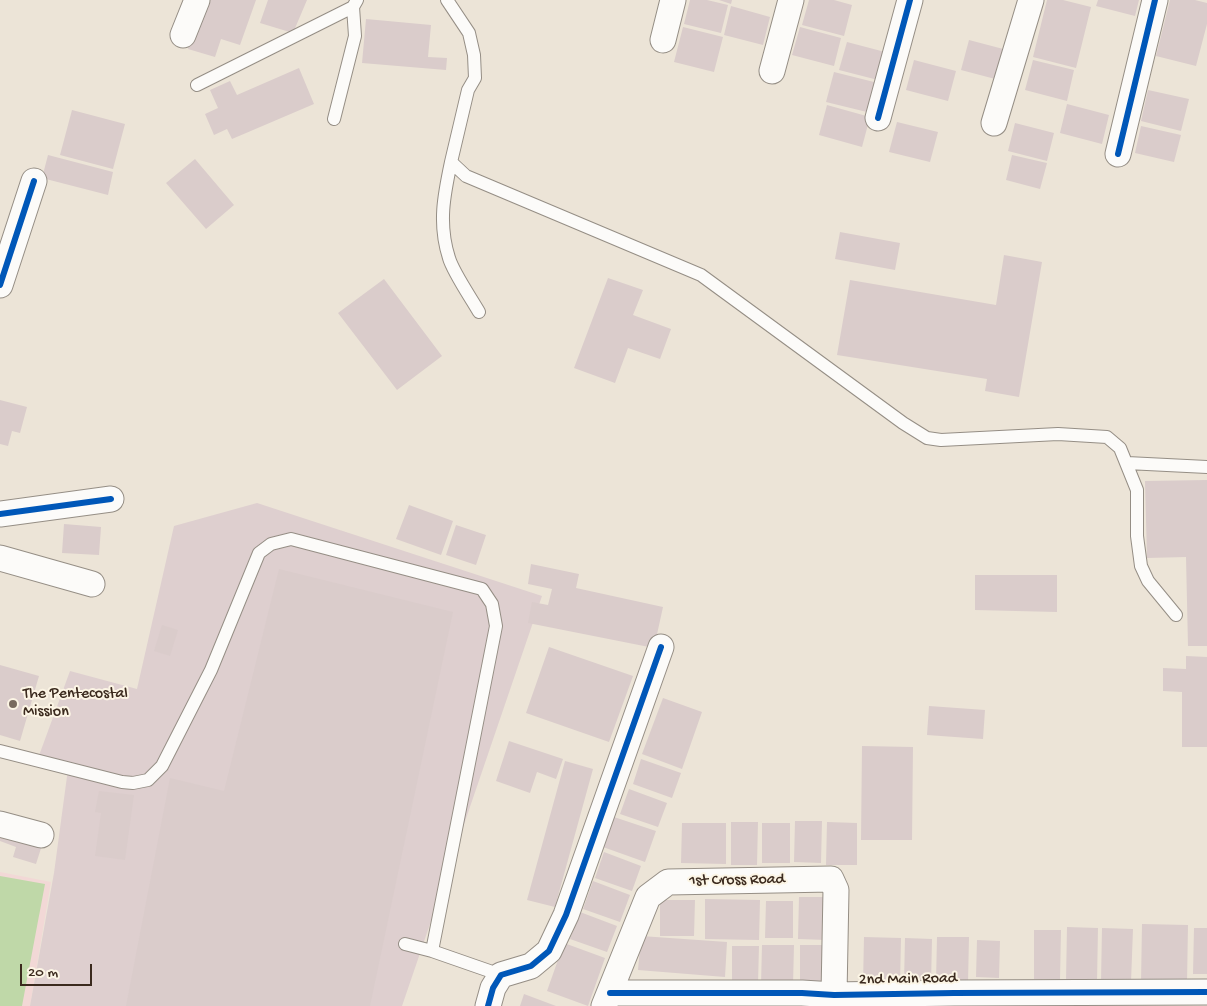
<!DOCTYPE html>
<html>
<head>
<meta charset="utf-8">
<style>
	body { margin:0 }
	#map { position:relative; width:1207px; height:1006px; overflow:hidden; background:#ece4d7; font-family:"Gochi Hand",sans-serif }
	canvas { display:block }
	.scale { position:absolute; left:20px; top:964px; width:72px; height:22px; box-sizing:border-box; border:2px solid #3b2a1e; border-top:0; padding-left:6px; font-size:15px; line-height:18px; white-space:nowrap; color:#3b2a1e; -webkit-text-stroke:4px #fcf5e5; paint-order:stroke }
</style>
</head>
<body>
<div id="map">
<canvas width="1207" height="1006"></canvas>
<div class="scale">20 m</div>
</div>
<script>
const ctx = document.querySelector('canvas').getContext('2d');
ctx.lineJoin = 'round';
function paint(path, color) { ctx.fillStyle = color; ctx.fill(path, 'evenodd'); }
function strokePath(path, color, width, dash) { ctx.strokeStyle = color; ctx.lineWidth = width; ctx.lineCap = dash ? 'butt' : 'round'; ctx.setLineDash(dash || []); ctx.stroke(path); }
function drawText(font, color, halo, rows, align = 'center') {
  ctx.font = font + ' "Gochi Hand",sans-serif'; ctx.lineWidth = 4; ctx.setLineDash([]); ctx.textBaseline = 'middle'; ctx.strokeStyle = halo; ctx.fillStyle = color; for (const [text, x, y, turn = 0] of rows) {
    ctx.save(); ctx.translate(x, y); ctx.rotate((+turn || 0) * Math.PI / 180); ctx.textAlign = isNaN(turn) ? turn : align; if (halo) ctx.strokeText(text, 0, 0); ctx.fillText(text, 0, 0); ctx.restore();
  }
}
paint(new Path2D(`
	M 0,872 L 51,882 L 30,1006 L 0,1006 Z`), '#f2d8d6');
paint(new Path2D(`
	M 257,503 L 542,596 L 402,1006 L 30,1006 L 54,873 L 68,769 L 37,761 L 70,671 L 137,689 L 174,526 Z`), '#decfcf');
paint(new Path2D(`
	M 0,876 L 45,884 L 22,1006 L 0,1006 Z`), '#bfd8a8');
paint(new Path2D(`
	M 205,0 L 256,0 L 240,45 L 221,39 L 215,57 L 188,49 Z
	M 268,0 L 307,0 L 293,33 L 260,23 Z
	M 690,0 L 707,0 L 728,5 L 721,33 L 684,24 Z
	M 719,0 L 732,0 L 731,4 Z
	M 809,0 L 834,0 L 852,5 L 844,36 L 802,25 Z
	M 1047,0 L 1063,0 L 1091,7 L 1076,68 L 1033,57 Z
	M 1098,0 L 1139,0 L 1135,16 L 1096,6 Z
	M 1170,0 L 1195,0 L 1207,3 L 1207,24 L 1196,66 L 1156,56 Z
	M 731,6 L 770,17 L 763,45 L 724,35 Z
	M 366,19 L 431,25 L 428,57 L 447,58 L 446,70 L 362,63 Z
	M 683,27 L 723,37 L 714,72 L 674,62 Z
	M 800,27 L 841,38 L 834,66 L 792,55 Z
	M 969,40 L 1007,50 L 999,80 L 961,70 Z
	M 847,42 L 885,52 L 878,80 L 839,70 Z
	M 914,60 L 956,71 L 948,101 L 906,90 Z
	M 1033,60 L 1074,70 L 1067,101 L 1025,90 Z
	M 299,68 L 314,104 L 232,139 L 227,129 L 214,135 L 205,114 L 218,108 L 210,90 L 230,81 L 237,95 Z
	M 834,72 L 878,83 L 871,113 L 826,102 Z
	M 1148,90 L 1189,99 L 1181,131 L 1141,121 Z
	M 1067,104 L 1109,115 L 1102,144 L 1060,133 Z
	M 827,105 L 870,117 L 862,147 L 819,135 Z
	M 72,110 L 125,124 L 113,169 L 60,155 Z
	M 897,122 L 938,132 L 930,162 L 889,152 Z
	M 1015,123 L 1054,133 L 1047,161 L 1008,151 Z
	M 1141,126 L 1181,135 L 1174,162 L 1135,153 Z
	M 48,155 L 113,172 L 108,195 L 42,178 Z
	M 1012,155 L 1047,163 L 1040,189 L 1006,180 Z
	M 195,159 L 234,205 L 206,229 L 166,183 Z
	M 840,232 L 900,243 L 895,270 L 835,259 Z
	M 1004,255 L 1042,262 L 1019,397 L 985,391 L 987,379 L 837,355 L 850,280 L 996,305 Z
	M 608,278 L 643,290 L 633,315 L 671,329 L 660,359 L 628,348 L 615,383 L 574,368 Z
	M 384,279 L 442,356 L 397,390 L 338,313 Z
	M 0,400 L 27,407 L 20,433 L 12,431 L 8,446 L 0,444 Z
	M 1207,480 L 1207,646 L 1188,646 L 1186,557 L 1147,558 L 1145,481 Z
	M 409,505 L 453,521 L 441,555 L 396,539 Z
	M 64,524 L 101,527 L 99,555 L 62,553 Z
	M 456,525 L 486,535 L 476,565 L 446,555 Z
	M 531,564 L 579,574 L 576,588 L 663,607 L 654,648 L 528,623 L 532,602 L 548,605 L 552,589 L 528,584 Z
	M 279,569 L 453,612 L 370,1006 L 126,1006 L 170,778 L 224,791 Z
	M 975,575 L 1057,575 L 1057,612 L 975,610 Z
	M 162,625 L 178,630 L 170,656 L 154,651 Z
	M 549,647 L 633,676 L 609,742 L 526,713 Z
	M 1186,656 L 1207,657 L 1207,747 L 1182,747 L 1182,692 L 1163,691 L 1163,668 L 1186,669 Z
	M 0,665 L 39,676 L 20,741 L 0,735 Z
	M 663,698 L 702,712 L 682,769 L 642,754 Z
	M 929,706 L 985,710 L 983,739 L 927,735 Z
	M 509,741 L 563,759 L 556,779 L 537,772 L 530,793 L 496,781 Z
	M 862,746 L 913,747 L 912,840 L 861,840 Z
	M 641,759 L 681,773 L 672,798 L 633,784 Z
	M 565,761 L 593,769 L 555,907 L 527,900 Z
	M 629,789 L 667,803 L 658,827 L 620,814 Z
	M 99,791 L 134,795 L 125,860 L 95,856 L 101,813 L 95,812 Z
	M 614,817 L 656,831 L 645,862 L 603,847 Z
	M 795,821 L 822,821 L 821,863 L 794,862 Z
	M 731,822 L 758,822 L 757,865 L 731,865 Z
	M 827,822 L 857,823 L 857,865 L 826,865 Z
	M 682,823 L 726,823 L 726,864 L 681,863 Z
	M 762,823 L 790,823 L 790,863 L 762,863 Z
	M 0,836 L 43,842 L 36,864 L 13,857 L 16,847 L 0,841 Z
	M 604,852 L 641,866 L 632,891 L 595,878 Z
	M 593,881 L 630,895 L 620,922 L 583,909 Z
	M 799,897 L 828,897 L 827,940 L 798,939 Z
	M 705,899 L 760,900 L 759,940 L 705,939 Z
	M 660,900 L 695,900 L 694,936 L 660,936 Z
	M 766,901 L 793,901 L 793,938 L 765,938 Z
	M 580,912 L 617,926 L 607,952 L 570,939 Z
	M 1142,924 L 1188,925 L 1187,983 L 1141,983 Z
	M 1067,927 L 1098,928 L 1097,982 L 1066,981 Z
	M 1102,928 L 1133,929 L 1131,982 L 1101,982 Z
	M 1194,928 L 1207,928 L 1207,974 L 1193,974 Z
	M 1034,930 L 1061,930 L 1060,980 L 1034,979 Z
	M 641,936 L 727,942 L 725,977 L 638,970 Z
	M 864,937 L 901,938 L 900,985 L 863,984 Z
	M 937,937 L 969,937 L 968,983 L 936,982 Z
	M 905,938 L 932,939 L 931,984 L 904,983 Z
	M 977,940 L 1000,941 L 999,978 L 976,977 Z
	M 564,943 L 605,958 L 588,1006 L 547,991 Z
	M 762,945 L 794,945 L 793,985 L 761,985 Z
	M 800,945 L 828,945 L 827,986 L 800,986 Z
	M 732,946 L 759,946 L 758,984 L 732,984 Z
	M 524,994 L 556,1006 L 520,1006 Z`), '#dacccb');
const service = new Path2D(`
	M 447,0 L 469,33 L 474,55 L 475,78 L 468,90 L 451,162 L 466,176 L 701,275 L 903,423 L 927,438 L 941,440 L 1058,434 L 1107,437 L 1120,448 L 1137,490 L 1137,536 L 1141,566 L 1148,581 L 1176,615
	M 197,85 L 353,7 L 357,0
	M 334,119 L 355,36 L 353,7
	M 451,162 C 444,195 438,224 449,258 C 453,272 471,298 479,312
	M 1127,463 L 1207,467
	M 0,751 L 122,782 L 133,783 L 148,780 L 162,766 L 211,670 L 259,553 L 271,544 L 291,539 L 482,589 L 492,604 L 496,626 L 432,951 L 501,975
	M 405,944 L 432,951`);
const minor = new Path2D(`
	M 183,35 L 197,0
	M 663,40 L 673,0
	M 772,71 L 791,0
	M 878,118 L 910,0
	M 994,123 L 1031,0
	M 1118,154 L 1155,0
	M 0,285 L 34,181
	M 0,514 L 111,499
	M 0,558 L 92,584
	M 0,824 L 41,835
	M 610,993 L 802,993 L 834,995 L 954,993 L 1207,992
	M 488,1006 L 493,988 L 501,975 L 531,966 L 549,951 L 566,915 L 661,647
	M 604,1006 L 648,897 L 668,882 L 831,879 L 836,890 L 834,995`);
strokePath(service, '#958e85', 14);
strokePath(minor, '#958e85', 27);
strokePath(service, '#fcfbf9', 12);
strokePath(minor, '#fcfbf9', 25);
strokePath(new Path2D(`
	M 878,118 L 910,0
	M 1118,154 L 1155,0
	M 0,285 L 34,181
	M 0,514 L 111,499
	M 610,993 L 802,993 L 834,995 L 954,993 L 1207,992
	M 488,1006 L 493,988 L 501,975 L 531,966 L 549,951 L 566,915 L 661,647`), '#0057b8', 6);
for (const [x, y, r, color] of [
	[13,704,5,"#796b5f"]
]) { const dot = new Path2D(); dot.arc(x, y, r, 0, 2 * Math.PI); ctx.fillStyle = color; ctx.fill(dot); strokePath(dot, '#fcf5e5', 2); }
drawText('16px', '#3b2a1e', '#fcf5e5', [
	["The Pentecostal",23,695],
	["Mission",23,713]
], 'left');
drawText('16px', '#3b2a1e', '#fcf5e5', [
	["1st Cross Road",737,881,-1],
	["2nd Main Road",908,980,-1]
]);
</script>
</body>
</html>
